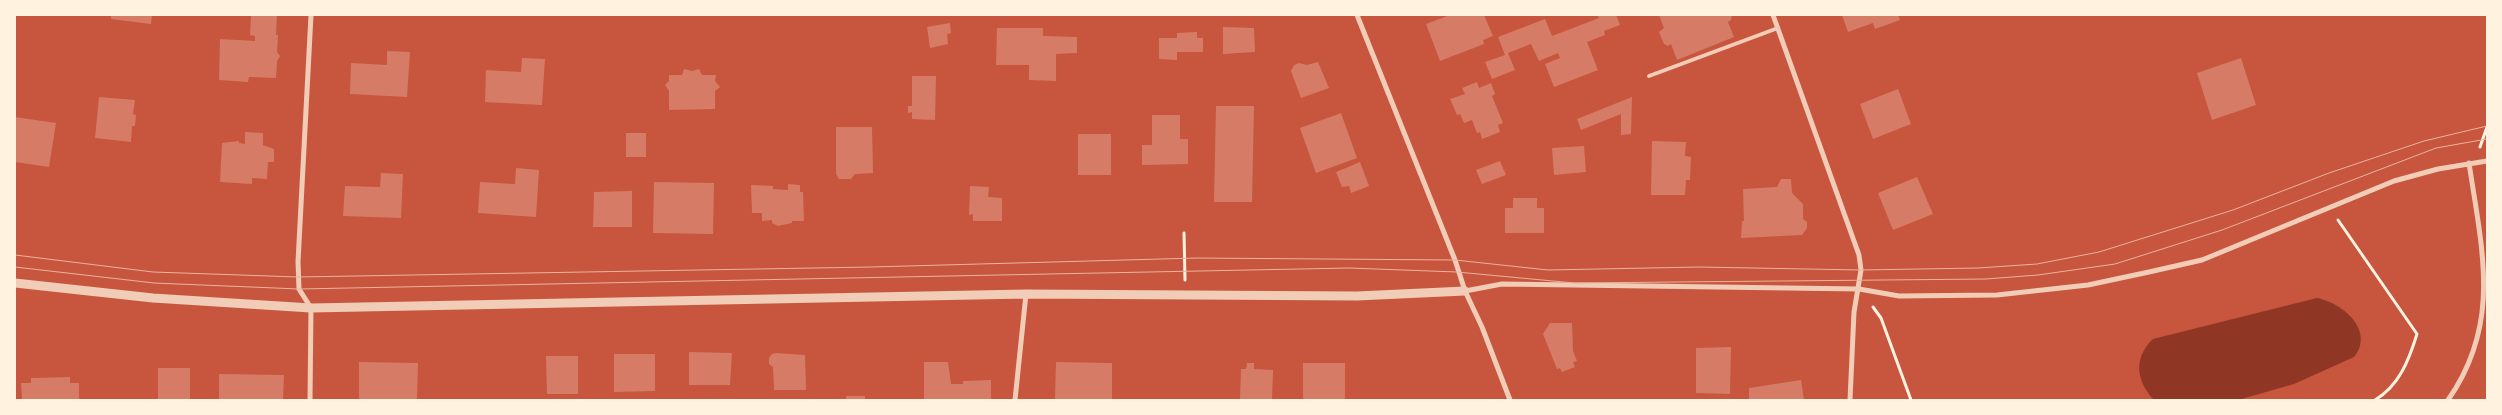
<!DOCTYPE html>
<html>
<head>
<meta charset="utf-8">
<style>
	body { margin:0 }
	#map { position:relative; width:2502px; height:415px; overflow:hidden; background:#c8553d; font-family:"Noto Sans",sans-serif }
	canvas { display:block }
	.frame { position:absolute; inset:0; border:16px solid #fff3e0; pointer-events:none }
</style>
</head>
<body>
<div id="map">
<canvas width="2502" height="415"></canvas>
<div class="frame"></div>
</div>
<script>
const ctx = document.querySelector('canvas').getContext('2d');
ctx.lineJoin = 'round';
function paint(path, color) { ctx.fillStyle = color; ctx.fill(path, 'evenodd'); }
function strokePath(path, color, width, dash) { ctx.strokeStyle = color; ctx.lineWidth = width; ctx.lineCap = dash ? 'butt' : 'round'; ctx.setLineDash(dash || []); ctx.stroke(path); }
paint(new Path2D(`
	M 2317,298 C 2343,303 2375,331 2354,357 L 2294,384 L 2238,400 L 2154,400 C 2136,381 2133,358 2153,339 Z`), '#8f3625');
paint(new Path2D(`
	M 111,15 L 152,15 L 151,24 L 111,19 Z
	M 251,15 L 277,15 L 276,35 L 278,35 L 277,52 L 280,56 L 277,61 L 276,78 L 249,77 L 248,82 L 219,80 L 220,39 L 255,41 L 255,36 L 250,35 Z
	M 1450,15 L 1484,15 L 1493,36 L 1483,40 L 1484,44 L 1440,61 L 1426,24 Z
	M 1597,15 L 1616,15 L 1620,25 L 1604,31 L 1605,35 L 1587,42 L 1598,70 L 1554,87 L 1545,64 L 1560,58 L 1558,53 L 1539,61 L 1531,44 L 1508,53 L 1515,70 L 1492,79 L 1485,62 L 1505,55 L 1498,37 L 1545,19 L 1552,36 L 1599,18 Z
	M 1659,15 L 1732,15 L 1731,20 L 1728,22 L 1734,37 L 1677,60 L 1671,44 L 1668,46 L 1664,44 L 1659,32 L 1664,28 Z
	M 1842,15 L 1898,15 L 1900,20 L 1875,29 L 1873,23 L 1848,32 Z
	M 950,23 L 951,33 L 947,34 L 948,44 L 930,48 L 927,27 Z
	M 1223,27 L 1254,28 L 1255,52 L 1223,54 Z
	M 997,28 L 1043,28 L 1043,36 L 1077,37 L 1077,53 L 1056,54 L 1056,81 L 1029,80 L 1029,65 L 996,65 Z
	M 1197,32 L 1197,38 L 1203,38 L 1203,52 L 1177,52 L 1177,60 L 1159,59 L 1159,38 L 1177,38 L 1177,33 Z
	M 387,51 L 410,52 L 407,97 L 350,94 L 351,63 L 387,65 Z
	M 522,58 L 545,59 L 542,105 L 485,102 L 486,70 L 521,72 Z
	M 2241,58 L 2256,105 L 2212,120 L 2197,73 Z
	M 1318,62 L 1329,88 L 1301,98 L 1291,71 L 1294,65 L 1299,63 L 1307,65 Z
	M 684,69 L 692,71 L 699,69 L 702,75 L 716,75 L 715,81 L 720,87 L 715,91 L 715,109 L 669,110 L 669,91 L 665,85 L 669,81 L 669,75 L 682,75 Z
	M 912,76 L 936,76 L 935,120 L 912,119 L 912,112 L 908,113 L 908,106 L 912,106 Z
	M 1477,82 L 1479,88 L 1491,83 L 1495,94 L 1492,96 L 1503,123 L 1498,125 L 1500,132 L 1482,139 L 1480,132 L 1477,133 L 1472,120 L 1464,123 L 1460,114 L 1457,115 L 1450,99 L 1465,94 L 1462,88 Z
	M 1898,89 L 1911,124 L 1873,139 L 1860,104 Z
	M 99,97 L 135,100 L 133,114 L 136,115 L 135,126 L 132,126 L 131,142 L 95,138 Z
	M 1632,97 L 1631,134 L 1621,135 L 1621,114 L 1581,130 L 1577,119 Z
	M 1216,106 L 1254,106 L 1252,202 L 1214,202 Z
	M 1341,113 L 1357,158 L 1316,173 L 1300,128 Z
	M 1152,115 L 1180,115 L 1180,139 L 1188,139 L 1188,164 L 1142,165 L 1142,145 L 1152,145 Z
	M 15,117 L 56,123 L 49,167 L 15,162 Z
	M 836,127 L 872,127 L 873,173 L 855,174 L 851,179 L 839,179 L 836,174 Z
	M 245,132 L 263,133 L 263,145 L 274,149 L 274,162 L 268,162 L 267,179 L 252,178 L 252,184 L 220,182 L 222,143 L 239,141 L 239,143 L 245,144 Z
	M 626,133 L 646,133 L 646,157 L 626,157 Z
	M 1078,134 L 1111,134 L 1111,175 L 1078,175 Z
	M 1652,141 L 1686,142 L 1685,156 L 1691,157 L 1690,180 L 1686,180 L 1685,195 L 1651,195 Z
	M 1584,146 L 1586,172 L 1554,175 L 1552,148 Z
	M 1500,161 L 1506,175 L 1482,184 L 1476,170 Z
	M 1360,162 L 1369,186 L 1351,193 L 1349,186 L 1342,187 L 1336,172 Z
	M 516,168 L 539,170 L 536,217 L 478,213 L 480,182 L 515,184 Z
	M 381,173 L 403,174 L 401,218 L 343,216 L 345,186 L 380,187 Z
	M 1917,177 L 1933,214 L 1893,230 L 1878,193 Z
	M 1781,179 L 1791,179 L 1792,193 L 1803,204 L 1803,219 L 1807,222 L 1807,228 L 1802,235 L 1741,238 L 1742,221 L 1744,221 L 1743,189 L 1777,187 Z
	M 654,182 L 714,183 L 713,234 L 653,233 Z
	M 788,184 L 800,185 L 800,192 L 803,192 L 804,221 L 792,221 L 792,223 L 778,226 L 772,223 L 772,220 L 762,221 L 762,213 L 752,213 L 751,185 L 773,186 L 773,189 L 788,190 Z
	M 970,186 L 989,187 L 988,197 L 1002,198 L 1002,221 L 973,221 L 973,214 L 969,215 Z
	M 632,191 L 632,227 L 593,227 L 594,192 Z
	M 1513,198 L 1537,198 L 1537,208 L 1544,208 L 1544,233 L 1505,233 L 1505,208 L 1513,208 Z
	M 1550,323 L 1572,323 L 1573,351 L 1577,361 L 1573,362 L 1575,367 L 1562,372 L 1560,368 L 1557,369 L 1543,334 Z
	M 1731,347 L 1730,394 L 1696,393 L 1696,348 Z
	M 689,352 L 732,353 L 730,385 L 689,385 Z
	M 776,353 L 805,355 L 806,390 L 774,390 L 773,367 L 769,364 L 769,358 L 772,354 Z
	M 614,354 L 655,354 L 655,391 L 614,392 Z
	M 546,356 L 578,356 L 578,394 L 547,394 Z
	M 359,362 L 418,363 L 417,400 L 359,400 Z
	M 924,362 L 948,362 L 951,384 L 963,384 L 963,381 L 991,380 L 991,400 L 924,400 Z
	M 1056,362 L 1112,363 L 1112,399 L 1055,400 Z
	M 1247,363 L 1254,363 L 1254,369 L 1273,370 L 1272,400 L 1240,400 L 1241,369 L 1246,369 Z
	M 1303,363 L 1345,363 L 1345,400 L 1303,400 Z
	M 158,368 L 190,368 L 190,400 L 158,400 Z
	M 219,374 L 284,375 L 283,400 L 219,400 Z
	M 70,377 L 70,383 L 79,383 L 79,400 L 22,400 L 21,383 L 31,383 L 31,378 Z
	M 1801,380 L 1804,400 L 1749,400 L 1749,388 Z
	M 846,396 L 865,396 L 865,400 L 846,400 Z`), '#d67c66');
strokePath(new Path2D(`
	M 2480,147 L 2487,127
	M 2338,220 L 2417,334 C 2409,360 2399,386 2375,400
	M 1184,233 L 1185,280
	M 1873,307 L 1881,318 L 1911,400`), '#fff3e0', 3);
strokePath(new Path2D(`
	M 1649,76 L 1778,28`), '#f1ccb7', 4);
strokePath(new Path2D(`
	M 1357,15 L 1455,260 L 1465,291 L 1482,327 L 1510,400
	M 1773,15 L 1859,255 L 1861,270 L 1854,312 L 1850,400
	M 1465,291 L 1502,284 L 1859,289 L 1899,296 L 1997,295 L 2088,285 L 2149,272 L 2202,260 L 2394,181 L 2438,169 L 2487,161
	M 310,400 L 311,308 L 299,289 L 298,262 L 311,15
	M 1015,400 L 1026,294
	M 2448,400 C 2502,323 2482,250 2469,163`), '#f1ccb7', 5);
strokePath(new Path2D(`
	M 15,283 L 153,298 L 311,308 L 1026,294 L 1357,296 L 1465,291`), '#f1ccb7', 9);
strokePath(new Path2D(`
	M 15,255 L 153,272 L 298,277 L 871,267 L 1197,258 L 1455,260 L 1548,270 L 1699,267 L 1861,270 L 1978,268 L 2037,264 L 2099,252 L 2233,210 L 2329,173 L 2424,141 L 2487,126
	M 15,267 L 154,283 L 299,289 L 1349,268 L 1457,272 L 1574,283 L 1986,279 L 2038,275 L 2115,264 L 2222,230 L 2436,148 L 2487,139`), '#e9b49f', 1);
</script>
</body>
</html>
